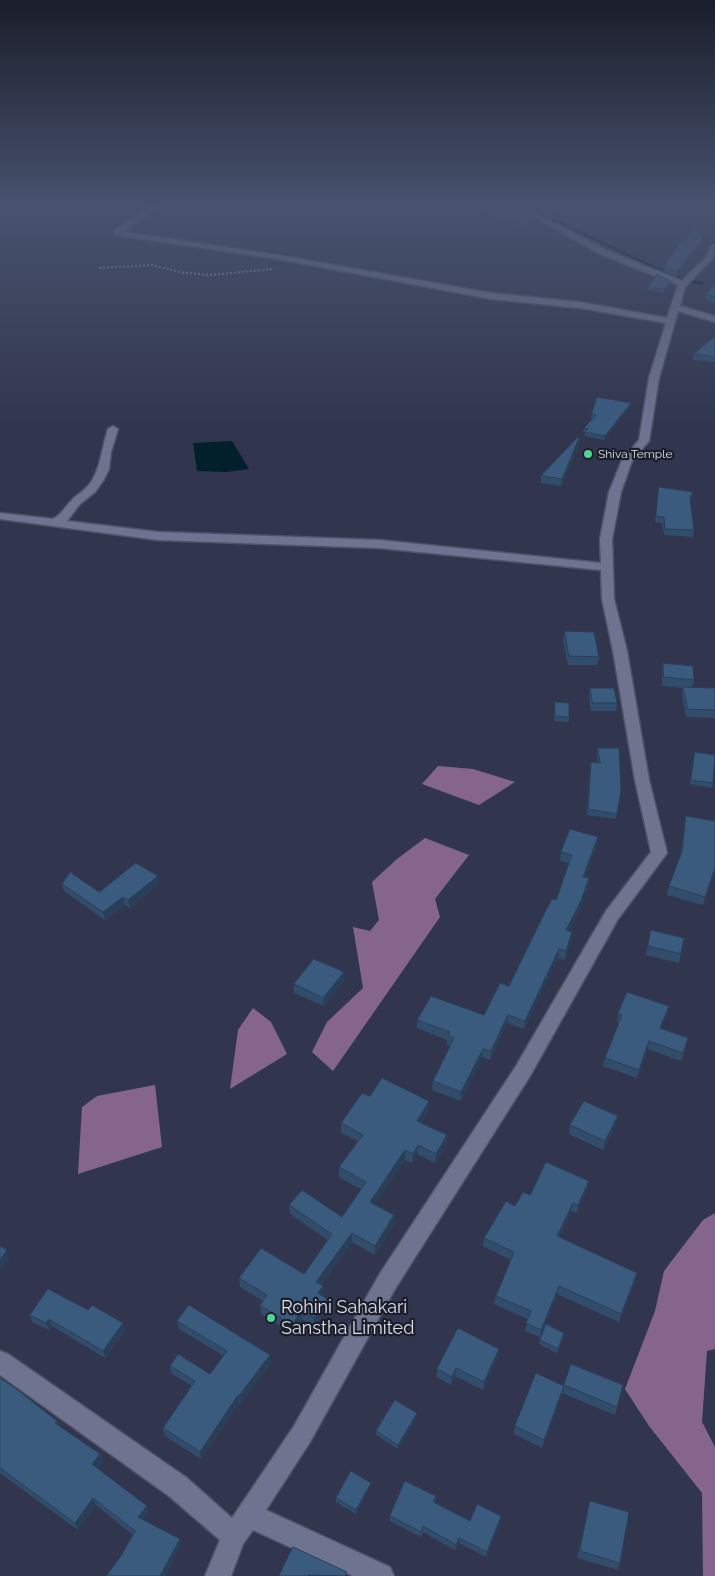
<!DOCTYPE html>
<html>
<head>
<meta charset="utf-8">
<style>
	body { margin:0 }
	canvas { display:block; background:#31364e }
</style>
</head>
<body>
<canvas width="715" height="1576"></canvas>
<script>
const ctx = document.querySelector('canvas').getContext('2d');
ctx.lineJoin = 'round';
function paint(path, color) { ctx.fillStyle = color; ctx.fill(path, 'evenodd'); }
function strokePath(path, color, width, dash) { ctx.strokeStyle = color; ctx.lineWidth = width; ctx.lineCap = dash ? 'butt' : 'round'; ctx.setLineDash(dash || []); ctx.stroke(path); }
function drawText(font, color, halo, rows, align = 'center') {
  ctx.font = font + ' Raleway,sans-serif'; ctx.lineWidth = 4.5; ctx.setLineDash([]); ctx.textBaseline = 'middle'; ctx.strokeStyle = halo; ctx.fillStyle = color; for (const [text, x, y, turn = 0] of rows) {
    ctx.save(); ctx.translate(x, y); ctx.rotate((+turn || 0) * Math.PI / 180); ctx.textAlign = isNaN(turn) ? turn : align; if (halo) ctx.strokeText(text, 0, 0); ctx.fillText(text, 0, 0); ctx.restore();
  }
}
paint(new Path2D(`
	M 438,766 L 473,769 L 515,782 L 479,805 L 422,784 Z
	M 425,838 L 469,855 L 435,899 L 440,917 L 333,1071 L 312,1052 L 327,1022 L 363,988 L 353,927 L 370,931 L 379,920 L 372,882 L 397,859 Z
	M 253,1008 L 271,1022 L 287,1054 L 230,1089 L 238,1030 Z
	M 155,1085 L 162,1147 L 78,1174 L 82,1107 L 97,1096 Z
	M 715,1213 L 715,1349 L 707,1351 L 702,1422 L 715,1447 L 715,1576 L 703,1576 L 702,1493 L 649,1426 L 625,1389 L 655,1311 L 664,1271 L 703,1220 Z`), '#85658c');
paint(new Path2D(`
	M 232,441 L 249,469 L 226,472 L 197,471 L 193,443 Z`), '#021f2c');
strokePath(new Path2D(`
	M 525,206 L 668,274 L 687,281 L 702,283
	M 147,215 L 160,206
	M 244,250 L 289,256`), '#021f2c', 3);
const minor = new Path2D(`
	M 150,206 L 159,206 L 124,232 L 278,255 L 491,293 L 580,302 L 667,318 L 678,285 L 600,254 L 513,206 L 522,206 L 606,250 L 682,281 L 706,257 L 712,245 L 715,245 L 713,258 L 685,287 L 680,306 L 715,316 L 715,322 L 678,311 L 659,378 L 649,441 L 632,461 L 621,492 L 612,539 L 614,599 L 627,651 L 649,780 L 667,853 L 618,919 L 530,1076 L 395,1289 L 310,1442 L 266,1510 L 390,1567 L 394,1576 L 353,1576 L 253,1530 L 243,1544 L 231,1576 L 205,1576 L 220,1540 L 169,1496 L 0,1375 L 0,1351 L 8,1354 L 187,1478 L 232,1518 L 294,1426 L 379,1275 L 516,1066 L 606,911 L 651,852 L 635,780 L 613,651 L 602,599 L 601,570 L 379,548 L 158,540 L 0,519 L 0,513 L 53,519 C 62,514 65,507 72,500 C 76,495 83,492 87,487 C 100,474 102,447 108,429 L 113,426 L 118,429 L 111,452 L 109,469 L 103,481 L 95,492 L 80,504 L 67,521 L 158,532 L 379,540 L 601,563 L 600,539 L 609,492 L 622,460 L 639,440 L 649,378 L 666,323 L 580,308 L 491,299 L 278,259 L 114,235 L 114,231 Z`);
strokePath(minor, '#4f5367', 3);
strokePath(new Path2D(`
	M 99,268 L 152,265 L 180,272 L 209,275 L 274,269`), '#8d91a5', 2, [2, 2]);
paint(minor, '#6e748f');
paint(new Path2D(`
	M 467,206 L 518,206 L 538,219 L 538,222 L 523,227 Z
	M 529,206 L 545,206 L 569,209 L 568,212 L 550,218 L 529,208 Z
	M 704,242 L 677,277 L 663,271 L 664,266 Z
	M 671,281 L 671,284 L 664,293 L 647,290 L 648,287 Z
	M 715,285 L 715,303 L 705,300 L 706,294 Z
	M 715,336 L 715,362 L 693,360 L 694,354 Z
	M 630,406 L 604,440 L 585,436 L 585,432 L 583,432 L 584,428 L 593,418 L 591,418 L 592,414 Z
	M 579,438 L 579,444 L 561,486 L 541,483 L 541,476 Z
	M 693,492 L 690,501 L 694,530 L 693,537 L 664,535 L 662,523 L 655,522 L 658,494 Z
	M 565,631 L 599,657 L 597,665 L 568,665 L 563,640 Z
	M 663,663 L 694,680 L 692,687 L 715,688 L 715,718 L 686,717 L 682,695 L 683,688 L 662,686 L 662,672 Z
	M 590,688 L 617,703 L 616,711 L 591,711 L 589,697 Z
	M 555,702 L 569,717 L 569,722 L 554,721 Z
	M 598,748 L 621,790 L 616,819 L 587,815 L 590,768 L 591,762 L 598,762 L 597,754 Z
	M 695,752 L 713,783 L 712,788 L 690,784 Z
	M 686,816 L 715,871 L 703,905 L 667,895 L 669,886 L 681,854 L 685,825 Z
	M 597,845 L 585,877 L 589,878 L 588,887 L 580,910 L 569,931 L 571,940 L 565,960 L 558,958 L 524,1029 L 507,1023 L 490,1060 L 482,1057 L 461,1101 L 432,1090 L 433,1081 L 450,1046 L 447,1045 L 447,1040 L 417,1028 L 417,1020 L 484,1015 L 509,986 L 556,900 L 569,863 L 560,861 L 561,852 Z
	M 158,876 L 159,884 L 130,908 L 125,905 L 105,920 L 64,891 L 62,884 L 99,892 Z
	M 651,930 L 684,938 L 679,963 L 646,955 Z
	M 344,972 L 344,981 L 324,1006 L 294,993 L 294,984 Z
	M 618,1014 L 667,1014 L 661,1028 L 686,1046 L 681,1061 L 648,1049 L 637,1078 L 603,1066 L 605,1058 L 619,1022 L 617,1022 Z
	M 370,1096 L 429,1101 L 428,1110 L 421,1123 L 447,1145 L 435,1163 L 417,1154 L 412,1163 L 405,1160 L 374,1204 L 394,1215 L 394,1224 L 375,1255 L 352,1242 L 321,1285 L 323,1286 L 323,1296 L 327,1299 L 327,1308 L 314,1327 L 302,1319 L 292,1333 L 261,1314 L 260,1305 L 263,1301 L 240,1287 L 239,1278 L 304,1274 L 328,1240 L 290,1214 L 289,1205 L 342,1217 L 361,1189 L 339,1177 L 339,1167 L 358,1141 L 341,1133 L 341,1123 Z
	M 570,1125 L 616,1125 L 603,1150 L 569,1134 Z
	M 587,1189 L 577,1213 L 571,1211 L 559,1237 L 635,1281 L 619,1322 L 557,1294 L 540,1337 L 525,1331 L 528,1319 L 494,1304 L 496,1296 L 511,1260 L 483,1246 L 484,1238 L 515,1206 L 530,1195 Z
	M 30,1315 L 125,1330 L 105,1358 L 52,1326 L 49,1330 L 32,1322 Z
	M 177,1321 L 271,1363 L 240,1404 L 239,1403 L 201,1459 L 165,1436 L 163,1428 L 192,1386 L 171,1373 L 170,1366 L 210,1374 L 224,1356 L 179,1329 Z
	M 564,1337 L 557,1353 L 539,1344 L 540,1340 Z
	M 498,1357 L 483,1390 L 455,1376 L 451,1385 L 437,1377 L 437,1369 Z
	M 0,1378 L 57,1421 L 59,1426 L 102,1462 L 97,1468 L 149,1513 L 143,1520 L 180,1539 L 181,1546 L 121,1556 L 133,1535 L 96,1505 L 78,1530 L 0,1473 Z
	M 564,1385 L 623,1385 L 615,1415 L 562,1393 Z
	M 564,1386 L 562,1394 L 542,1448 L 514,1434 L 515,1426 Z
	M 417,1413 L 417,1417 L 398,1449 L 376,1435 L 376,1431 Z
	M 370,1486 L 356,1514 L 336,1502 L 336,1498 Z
	M 435,1501 L 435,1502 L 470,1521 L 501,1516 L 500,1521 L 486,1557 L 459,1543 L 455,1550 L 423,1532 L 421,1537 L 390,1521 L 390,1516 Z
	M 590,1501 L 620,1563 L 618,1570 L 577,1558 Z`), '#324d6c');
paint(new Path2D(`
	M 569,209 L 568,212 L 550,218 L 550,215 Z
	M 538,219 L 538,222 L 523,227 L 524,224 Z
	M 704,237 L 704,242 L 677,277 L 677,272 Z
	M 671,281 L 671,284 L 664,293 L 664,289 Z
	M 631,403 L 630,406 L 604,440 L 605,436 Z
	M 579,438 L 579,444 L 561,486 L 562,479 Z
	M 598,837 L 597,845 L 582,885 L 583,877 Z
	M 715,868 L 715,871 L 703,905 L 705,897 Z
	M 158,876 L 159,884 L 130,908 L 128,900 Z
	M 589,878 L 588,887 L 580,910 L 565,939 L 566,930 Z
	M 123,897 L 125,905 L 105,920 L 103,912 Z
	M 572,932 L 571,940 L 565,960 L 566,951 Z
	M 559,949 L 558,958 L 524,1029 L 525,1021 Z
	M 344,972 L 344,981 L 324,1006 L 323,998 Z
	M 669,1006 L 667,1014 L 658,1036 L 660,1028 Z
	M 508,1015 L 507,1023 L 490,1060 L 491,1051 Z
	M 649,1041 L 648,1049 L 637,1078 L 639,1070 Z
	M 483,1049 L 482,1057 L 461,1101 L 461,1092 Z
	M 429,1101 L 428,1110 L 416,1130 L 417,1121 Z
	M 618,1116 L 616,1125 L 603,1150 L 605,1141 Z
	M 447,1135 L 447,1145 L 435,1163 L 436,1154 Z
	M 418,1145 L 417,1154 L 412,1163 L 413,1154 Z
	M 405,1150 L 405,1160 L 370,1211 L 370,1202 Z
	M 589,1181 L 587,1189 L 577,1213 L 578,1205 Z
	M 573,1203 L 571,1211 L 555,1244 L 557,1236 Z
	M 394,1215 L 394,1224 L 375,1255 L 375,1246 Z
	M 352,1233 L 352,1242 L 317,1291 L 316,1282 Z
	M 7,1250 L 10,1259 L 0,1272 L 0,1260 Z
	M 637,1273 L 635,1281 L 619,1322 L 621,1314 Z
	M 323,1286 L 323,1295 L 318,1302 L 318,1293 Z
	M 559,1286 L 557,1294 L 540,1337 L 541,1330 Z
	M 327,1299 L 327,1308 L 314,1327 L 314,1318 Z
	M 302,1310 L 302,1319 L 292,1333 L 292,1325 Z
	M 49,1319 L 52,1326 L 49,1330 L 46,1323 Z
	M 123,1323 L 125,1330 L 105,1358 L 103,1351 Z
	M 564,1333 L 564,1337 L 557,1353 L 558,1349 Z
	M 499,1349 L 498,1357 L 483,1390 L 484,1382 Z
	M 270,1355 L 271,1363 L 240,1404 L 239,1396 Z
	M 456,1368 L 455,1376 L 451,1385 L 452,1377 Z
	M 564,1386 L 562,1394 L 542,1448 L 544,1440 Z
	M 238,1395 L 239,1403 L 201,1459 L 200,1452 Z
	M 417,1413 L 417,1417 L 398,1449 L 398,1445 Z
	M 100,1454 L 102,1462 L 95,1472 L 92,1464 Z
	M 371,1483 L 370,1486 L 356,1514 L 356,1510 Z
	M 93,1498 L 96,1505 L 78,1530 L 75,1523 Z
	M 147,1506 L 149,1513 L 140,1524 L 138,1517 Z
	M 501,1516 L 500,1521 L 486,1557 L 487,1552 Z
	M 459,1538 L 459,1543 L 455,1550 L 456,1545 Z
	M 180,1539 L 181,1546 L 166,1576 L 160,1576 Z`), '#293f58');
const building = new Path2D(`
	M 475,206 L 518,206 L 538,219 L 524,224 Z
	M 533,206 L 545,206 L 569,209 L 550,215 Z
	M 695,229 L 704,237 L 677,272 L 664,266 L 682,240 L 685,241 Z
	M 657,275 L 671,281 L 664,289 L 648,287 Z
	M 715,285 L 715,297 L 706,294 Z
	M 715,336 L 715,357 L 694,354 Z
	M 597,397 L 631,403 L 605,436 L 585,432 L 588,429 L 584,428 L 596,415 L 592,414 Z
	M 578,437 L 579,438 L 562,479 L 541,476 Z
	M 659,487 L 693,492 L 690,498 L 694,530 L 665,529 L 664,517 L 656,516 Z
	M 565,631 L 594,632 L 599,657 L 569,656 Z
	M 663,663 L 693,666 L 694,680 L 664,677 Z
	M 683,687 L 715,688 L 715,710 L 688,709 Z
	M 590,688 L 614,688 L 617,703 L 593,703 Z
	M 555,702 L 569,703 L 569,717 L 555,716 Z
	M 598,748 L 619,748 L 621,790 L 617,814 L 588,809 L 591,762 L 600,763 Z
	M 695,752 L 715,755 L 713,783 L 691,780 Z
	M 686,816 L 715,821 L 715,868 L 705,897 L 669,886 L 682,851 Z
	M 570,829 L 598,837 L 583,877 L 589,878 L 581,901 L 566,930 L 572,932 L 566,951 L 559,949 L 525,1021 L 508,1015 L 491,1051 L 483,1049 L 461,1092 L 433,1081 L 454,1038 L 448,1036 L 450,1032 L 417,1020 L 431,996 L 484,1015 L 500,983 L 509,986 L 545,912 L 552,899 L 556,900 L 572,855 L 561,852 Z
	M 136,863 L 158,876 L 128,900 L 123,897 L 103,912 L 62,884 L 70,872 L 99,892 Z
	M 651,930 L 684,938 L 681,954 L 648,946 Z
	M 314,959 L 344,972 L 323,998 L 294,984 Z
	M 627,992 L 669,1006 L 660,1028 L 688,1038 L 683,1053 L 649,1041 L 639,1070 L 605,1058 L 622,1015 L 618,1014 Z
	M 382,1078 L 429,1101 L 417,1121 L 447,1135 L 436,1154 L 418,1145 L 413,1154 L 405,1150 L 370,1202 L 394,1215 L 375,1246 L 352,1233 L 316,1282 L 323,1286 L 318,1293 L 327,1299 L 314,1318 L 302,1310 L 292,1325 L 260,1305 L 267,1295 L 239,1278 L 261,1248 L 304,1274 L 332,1234 L 289,1205 L 302,1190 L 342,1217 L 366,1182 L 339,1167 L 363,1135 L 341,1123 L 362,1093 L 370,1096 Z
	M 584,1101 L 618,1116 L 605,1141 L 570,1125 Z
	M 546,1162 L 589,1181 L 578,1205 L 573,1203 L 557,1236 L 637,1273 L 621,1314 L 559,1286 L 541,1330 L 526,1323 L 531,1311 L 496,1296 L 514,1252 L 484,1238 L 506,1201 L 515,1206 L 523,1192 L 530,1195 Z
	M 0,1246 L 7,1250 L 0,1260 Z
	M 48,1289 L 88,1310 L 92,1305 L 123,1323 L 103,1351 L 49,1319 L 46,1323 L 30,1315 Z
	M 189,1305 L 270,1355 L 239,1396 L 238,1395 L 200,1452 L 163,1428 L 195,1381 L 170,1366 L 178,1354 L 210,1374 L 227,1351 L 177,1321 Z
	M 546,1324 L 564,1333 L 558,1349 L 540,1340 Z
	M 458,1328 L 499,1349 L 484,1382 L 456,1368 L 452,1377 L 437,1369 Z
	M 571,1364 L 623,1385 L 617,1407 L 564,1385 Z
	M 536,1373 L 564,1386 L 544,1440 L 515,1426 Z
	M 0,1378 L 15,1388 L 57,1421 L 55,1423 L 100,1454 L 92,1464 L 147,1506 L 138,1517 L 180,1539 L 160,1576 L 106,1576 L 121,1556 L 135,1531 L 93,1498 L 75,1523 L 0,1468 Z
	M 395,1400 L 417,1413 L 398,1445 L 376,1431 Z
	M 351,1471 L 371,1483 L 356,1510 L 336,1498 Z
	M 405,1481 L 436,1496 L 433,1502 L 470,1521 L 477,1504 L 501,1516 L 487,1552 L 459,1538 L 456,1545 L 423,1526 L 421,1532 L 390,1516 Z
	M 590,1501 L 629,1512 L 620,1563 L 580,1551 Z
	M 293,1547 L 347,1572 L 345,1576 L 308,1575 L 308,1576 L 279,1576 Z`);
paint(building, '#3a5a7e');
strokePath(building, '#293f58', 1);
const sky = ctx.createLinearGradient(0, 0, 0, 427);
sky.addColorStop(0, '#1b1e2b');
sky.addColorStop(0.48, '#48526e');
sky.addColorStop(1, '#48526e00');
ctx.fillStyle = sky;
ctx.fillRect(0, 0, 715, 427);
for (const [x, y, r, color] of [
	[588,454,5,"#51d398"],
	[271,1318,5,"#51d398"]
]) { const dot = new Path2D(); dot.arc(x, y, r, 0, 2 * Math.PI); ctx.fillStyle = color; ctx.fill(dot); strokePath(dot, '#1c1e29', 2); }
drawText('12px', '#dbdfee', '#1c1e29', [
	["Shiva Temple",598,454]
], 'left');
drawText('18px', '#dbdfee', '#1c1e29', [
	["Rohini Sahakari",281,1308],
	["Sanstha Limited",281,1329]
], 'left');
</script>
</body>
</html>
